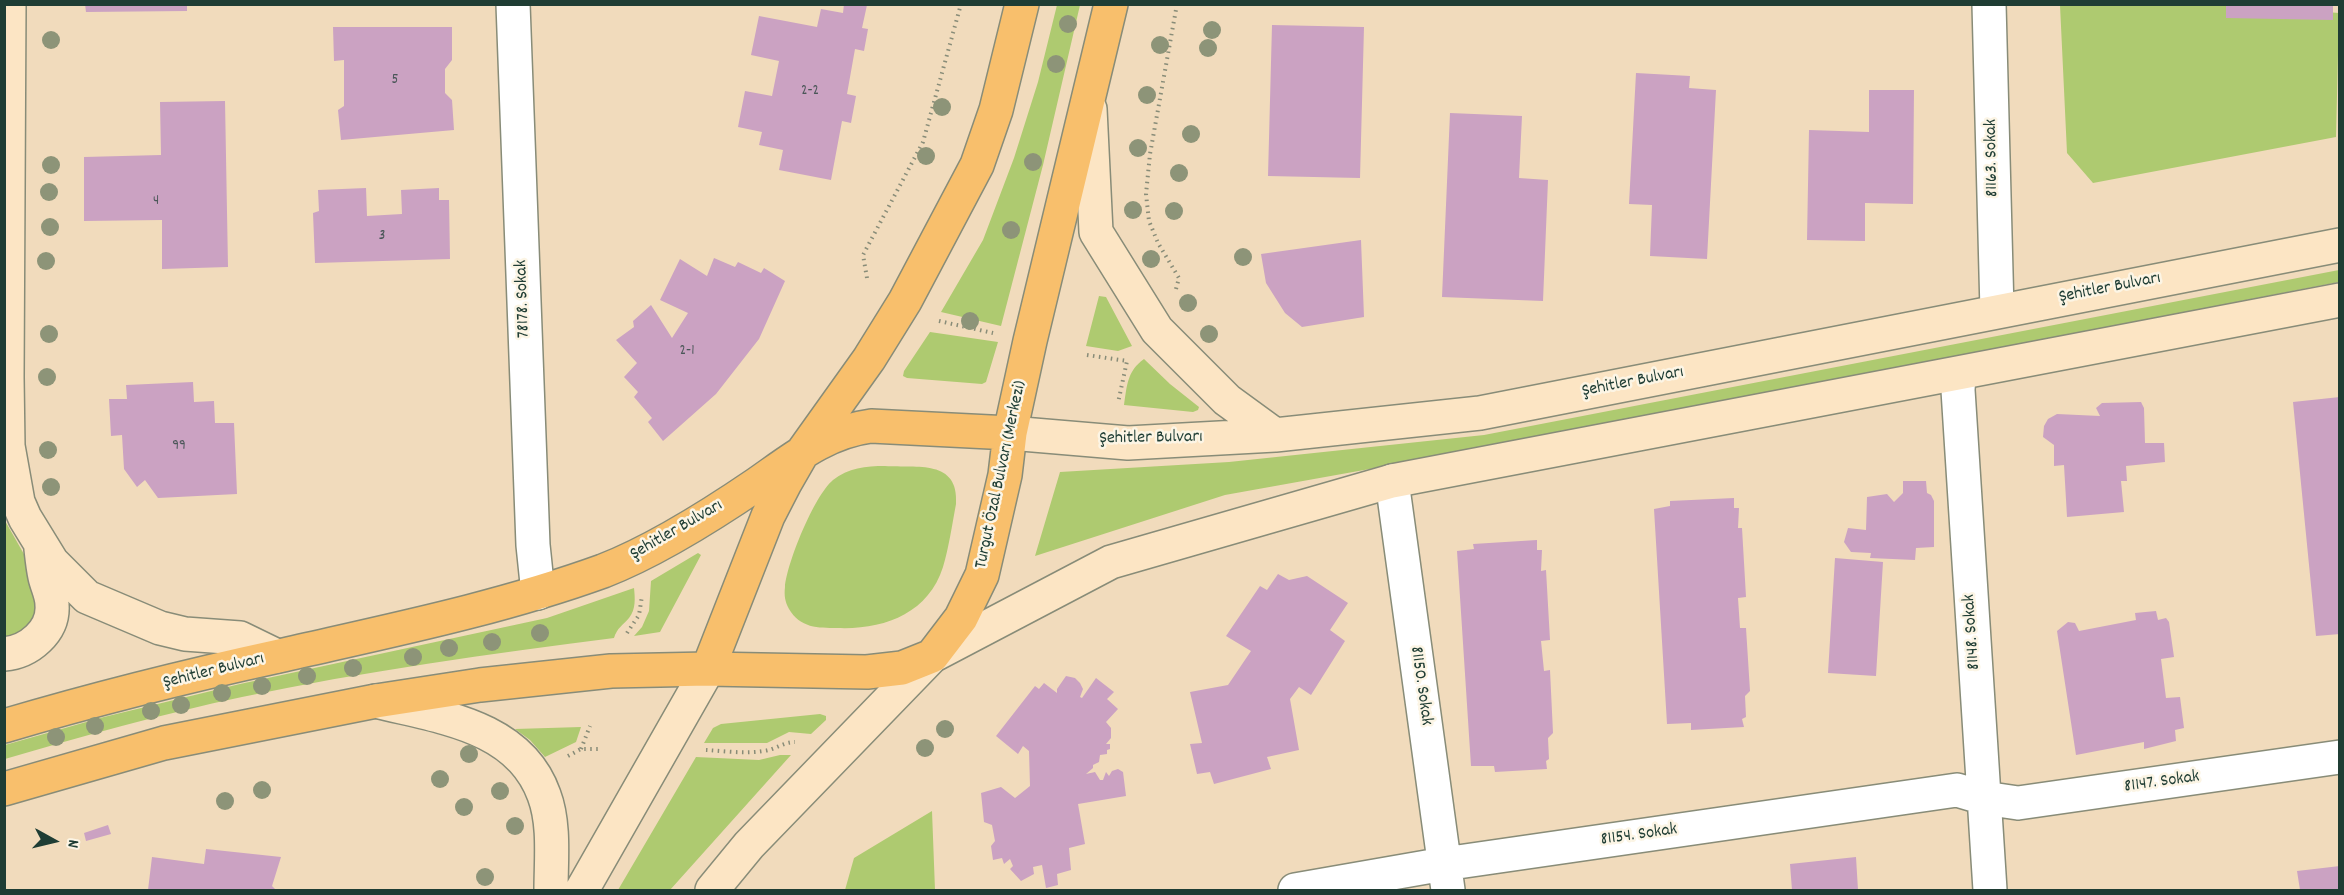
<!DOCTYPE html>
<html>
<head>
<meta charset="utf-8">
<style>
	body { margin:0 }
	#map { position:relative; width:2344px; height:895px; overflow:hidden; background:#f1dbbc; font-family:Dekko,sans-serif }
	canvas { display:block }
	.frame { position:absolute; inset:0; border:6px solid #1f3d34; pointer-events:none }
	.north { position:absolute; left:24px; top:811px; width:60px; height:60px; -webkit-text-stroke:4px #fcf5e5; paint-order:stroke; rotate:98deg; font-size:16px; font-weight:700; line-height:24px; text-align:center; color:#1f3d34 }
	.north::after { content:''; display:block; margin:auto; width:21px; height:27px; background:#1f3d34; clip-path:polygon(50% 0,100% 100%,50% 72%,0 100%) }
</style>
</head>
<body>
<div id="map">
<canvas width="2344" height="895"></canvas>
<div class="frame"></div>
<div class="north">N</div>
</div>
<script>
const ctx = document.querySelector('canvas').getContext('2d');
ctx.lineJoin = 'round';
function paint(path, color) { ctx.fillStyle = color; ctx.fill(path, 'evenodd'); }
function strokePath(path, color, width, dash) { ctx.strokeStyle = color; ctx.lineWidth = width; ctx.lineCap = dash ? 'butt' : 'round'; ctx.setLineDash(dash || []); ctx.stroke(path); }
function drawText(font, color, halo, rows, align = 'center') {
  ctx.font = font + ' Dekko,sans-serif'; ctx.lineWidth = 5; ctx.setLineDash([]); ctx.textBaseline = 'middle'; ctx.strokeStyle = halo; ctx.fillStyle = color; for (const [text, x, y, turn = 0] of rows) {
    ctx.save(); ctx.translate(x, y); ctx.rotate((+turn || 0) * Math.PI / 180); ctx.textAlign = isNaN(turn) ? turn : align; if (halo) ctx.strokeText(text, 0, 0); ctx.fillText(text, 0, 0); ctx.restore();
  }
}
paint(new Path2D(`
	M 2226,4 L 2339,13 L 2336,137 L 2093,183 L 2067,153 L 2060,5 Z
	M 1057,5 L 1080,5 L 1043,165 L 1001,326 L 941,312 L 983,240 L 1014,158 L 1038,82 Z
	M 2339,270 L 2339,282 L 1481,449 L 1225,495 L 1035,556 L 1060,472 L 1229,462 L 1484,435 Z
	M 1099,296 L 1106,297 L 1132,346 L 1118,351 L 1086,346 Z
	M 930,332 L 998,342 L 986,382 L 982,384 L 907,378 L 903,376 L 904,371 Z
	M 1144,359 L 1170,384 L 1199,407 L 1198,410 L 1193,412 L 1124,405 C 1127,386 1127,371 1144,359 Z
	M 885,466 C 917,468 959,459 956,504 C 952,525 949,547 943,567 C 928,614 883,630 837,628 C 818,628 800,628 789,609 C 785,602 784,595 785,587 C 787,563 814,496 833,480 C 848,468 866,466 885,466 Z
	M 4,519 L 33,570 L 42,600 L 25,633 L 4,640 Z
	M 698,553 L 701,555 L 660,632 L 634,636 L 642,627 L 649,611 L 651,581 Z
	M 634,588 C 635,598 636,609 629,618 C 623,625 617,628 614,638 C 490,654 365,671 242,697 C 162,714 83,736 5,759 L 5,745 L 104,717 L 240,684 L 547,618 Z
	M 820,714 L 826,716 L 826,720 L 811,734 L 789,732 L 767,743 L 704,743 L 713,728 L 721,724 Z
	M 581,727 L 576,742 L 545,757 L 530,740 L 515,729 Z
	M 780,755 L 791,755 L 670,890 L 618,890 L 696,757 L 759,760 Z
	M 932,811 L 935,890 L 845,890 L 854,858 Z`), '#aeca70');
paint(new Path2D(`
	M 85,4 L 187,4 L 187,11 L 86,12 Z
	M 844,4 L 867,5 L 862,28 L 868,29 L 864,51 L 855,49 L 847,94 L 856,96 L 851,123 L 842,121 L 831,180 L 779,170 L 783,150 L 759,145 L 762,132 L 738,127 L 745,91 L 772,96 L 779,61 L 751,55 L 759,16 L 817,27 L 821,9 L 843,13 Z
	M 2226,4 L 2333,4 L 2333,20 L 2226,18 Z
	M 1272,25 L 1364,27 L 1360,178 L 1268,176 Z
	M 333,27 L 452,27 L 452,60 L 445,69 L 445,93 L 452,100 L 454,130 L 341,140 L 338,110 L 344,106 L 344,60 L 334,61 Z
	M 1636,73 L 1690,76 L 1689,88 L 1716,90 L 1707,259 L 1650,256 L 1652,205 L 1629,204 Z
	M 1869,90 L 1914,90 L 1913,204 L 1865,203 L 1865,241 L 1807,240 L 1809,130 L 1869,132 Z
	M 225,101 L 228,267 L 162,269 L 162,220 L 84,221 L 84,157 L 161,155 L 160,102 Z
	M 1450,113 L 1522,116 L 1519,178 L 1548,180 L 1543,301 L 1442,297 Z
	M 366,188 L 367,216 L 402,214 L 401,190 L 439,188 L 439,200 L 449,200 L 450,259 L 315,263 L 313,213 L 319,211 L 318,190 Z
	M 1361,240 L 1364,317 L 1302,327 L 1285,313 L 1266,283 L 1261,254 Z
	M 714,258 L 735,267 L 738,262 L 761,273 L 764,268 L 785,281 L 759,339 L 716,394 L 663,441 L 648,422 L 652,418 L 634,397 L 638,392 L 624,377 L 637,363 L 616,340 L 634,327 L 633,321 L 651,305 L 672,338 L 688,313 L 660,300 L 680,259 L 707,276 Z
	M 193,382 L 194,402 L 214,401 L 215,423 L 234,423 L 237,494 L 158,498 L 145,480 L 137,487 L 124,469 L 122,435 L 111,436 L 109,399 L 127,399 L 126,385 Z
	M 2340,397 L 2340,634 L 2316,636 L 2293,402 Z
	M 2141,402 L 2144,408 L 2145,443 L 2164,443 L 2165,462 L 2126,466 L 2127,481 L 2121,481 L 2124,512 L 2067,517 L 2064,465 L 2054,466 L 2054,445 L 2043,437 L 2044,426 L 2048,419 L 2057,414 L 2100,416 L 2096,408 L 2102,403 Z
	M 1903,481 L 1926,481 L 1927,493 L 1931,495 L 1934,501 L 1934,547 L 1916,548 L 1915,560 L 1870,558 L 1871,553 L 1851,552 L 1844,542 L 1848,528 L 1866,530 L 1867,497 L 1887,494 L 1894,502 L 1903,493 Z
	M 1734,498 L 1734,508 L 1739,508 L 1738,528 L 1742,528 L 1746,597 L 1738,598 L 1740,628 L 1746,628 L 1750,691 L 1745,696 L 1746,717 L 1742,719 L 1744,727 L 1691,730 L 1691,723 L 1667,724 L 1654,509 L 1670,506 L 1670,501 Z
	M 1537,540 L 1537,550 L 1542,550 L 1541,571 L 1546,570 L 1550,640 L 1541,641 L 1544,671 L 1550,670 L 1553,733 L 1548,738 L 1549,759 L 1546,761 L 1547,769 L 1495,772 L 1494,766 L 1471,766 L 1457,551 L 1474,549 L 1473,544 Z
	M 1835,558 L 1883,562 L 1876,676 L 1828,673 Z
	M 1278,574 L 1289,580 L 1307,576 L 1348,603 L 1330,630 L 1345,641 L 1311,695 L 1299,687 L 1290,699 L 1299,750 L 1267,757 L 1271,769 L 1214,784 L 1210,772 L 1197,774 L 1190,744 L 1202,743 L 1190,692 L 1228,685 L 1251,651 L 1226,636 L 1260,586 L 1267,590 Z
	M 2156,611 L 2158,620 L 2166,618 L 2169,622 L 2174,657 L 2161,659 L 2166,698 L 2180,697 L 2184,728 L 2175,730 L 2176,741 L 2144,749 L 2144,742 L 2076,755 L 2057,631 L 2068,622 L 2075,623 L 2079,631 L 2136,620 L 2135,613 Z
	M 1066,676 L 1075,678 L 1080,683 L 1083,689 L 1080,697 L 1082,698 L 1096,678 L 1114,692 L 1107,699 L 1118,709 L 1106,722 L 1111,728 L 1111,738 L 1106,744 L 1110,744 L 1110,749 L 1107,750 L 1107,754 L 1100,755 L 1099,762 L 1093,765 L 1093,768 L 1086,774 L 1095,772 L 1100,780 L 1103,780 L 1106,772 L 1109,776 L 1112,771 L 1118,769 L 1123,772 L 1126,796 L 1078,804 L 1085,844 L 1069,848 L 1071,870 L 1057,874 L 1058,885 L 1046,888 L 1042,865 L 1033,867 L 1034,874 L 1021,881 L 1010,869 L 1013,866 L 1010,859 L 1004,864 L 1002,858 L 993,860 L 991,846 L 995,841 L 992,825 L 984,822 L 981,793 L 1001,787 L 1015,798 L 1030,786 L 1029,751 L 1023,746 L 1018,754 L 996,736 L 1035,686 L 1039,689 L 1044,683 L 1057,693 L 1057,689 Z
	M 108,825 L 111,834 L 86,841 L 84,833 Z
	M 206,849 L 281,857 L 272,886 L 276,890 L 148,890 L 152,857 L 204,864 Z
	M 1856,857 L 1858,890 L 1792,890 L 1790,864 Z
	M 2340,866 L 2340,890 L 2300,890 L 2297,871 Z`), '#cba2c2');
const street = new Path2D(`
	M 513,4 L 533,545 L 538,593
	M 1989,4 L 1997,311
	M 1959,374 L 1958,390 L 1990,890
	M 1392,481 L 1448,890
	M 1295,890 L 1444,864 L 1957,790 L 1984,798 L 2018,803 L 2340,757`);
const secondary = new Path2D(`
	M 9,4 L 7,377 L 8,446 L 18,502 L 25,518 L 52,562 L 87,597 L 160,628 L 185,634 L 240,638 L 277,656
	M 1090,109 L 1096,232 L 1157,330 L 1227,400 L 1275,435
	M 1010,433 L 1128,443 L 1275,435 L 1480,413 L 2340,245
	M 4,654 C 29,652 54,631 52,605 C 52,595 47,586 45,577 C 43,568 42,558 41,549
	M 376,701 C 439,717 519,725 544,795 C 555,824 551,860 551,890
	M 582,890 L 708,669
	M 712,890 L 749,845 L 932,656 L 1111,562 L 1392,481 L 2340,300`);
const primary = new Path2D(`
	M 708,669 L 768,516 L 785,483 L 804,450 L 869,359 L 905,301 L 977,165 L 996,110 L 1022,4
	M 4,726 C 95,699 187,676 279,656 C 388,631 498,609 603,571 C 652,552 713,514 757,484 C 793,459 825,432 871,426 L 1010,433
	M 4,789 L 164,743 L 376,701 L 480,685 L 611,671 L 708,669 L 867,672 L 902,668 L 932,656 L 961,618 L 982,575 L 1005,475 L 1010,433 L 1030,341 L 1111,4`);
strokePath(street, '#888c78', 36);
strokePath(secondary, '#888c78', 36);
strokePath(primary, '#888c78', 36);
strokePath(new Path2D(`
	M 867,278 L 863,255 L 923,142 L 961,4
	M 1176,289 L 1179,278 L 1158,243 L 1149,221 L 1146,194 L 1150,154 L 1177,4
	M 939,321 L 993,333
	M 1087,355 L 1127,361 L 1118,403
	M 627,633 L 639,615 L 642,596
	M 581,749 L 590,726
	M 706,750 C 724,751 745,754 763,751 C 775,750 783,742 795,742
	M 568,756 L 581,749 L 599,749`), '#888c78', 4, [1.5, 4.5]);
strokePath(street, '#fff', 33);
strokePath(secondary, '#fce5c4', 33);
strokePath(primary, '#f8bf6c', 33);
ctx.fillStyle = '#8d9478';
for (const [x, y] of [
	[1068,24],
	[1212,30],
	[51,40],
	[1160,45],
	[1208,48],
	[1056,64],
	[1147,95],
	[942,107],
	[1191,134],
	[1138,148],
	[926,156],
	[1033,162],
	[51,165],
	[1179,173],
	[49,192],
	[1133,210],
	[1174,211],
	[50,227],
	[1011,230],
	[1243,257],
	[1151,259],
	[46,261],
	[1188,303],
	[970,321],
	[49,334],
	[1209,334],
	[47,377],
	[48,450],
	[51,487],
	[540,633],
	[492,642],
	[449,648],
	[413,657],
	[353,668],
	[307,676],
	[262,686],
	[222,693],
	[181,705],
	[151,711],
	[95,726],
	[945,729],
	[56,737],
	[925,748],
	[469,754],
	[440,779],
	[262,790],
	[500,791],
	[225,801],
	[464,807],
	[515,826],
	[485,877]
]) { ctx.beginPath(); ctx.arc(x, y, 9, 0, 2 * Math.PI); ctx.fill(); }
drawText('15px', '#4a5658', null, [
	["5",395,81],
	["2-2",810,92],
	["4",156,202],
	["3",382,237],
	["2-1",687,352],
	["99",179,447]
]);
drawText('18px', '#1f3d34', '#fcf5e5', [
	["81163. Sokak",1993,158,-91],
	["Şehitler Bulvarı",2110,289,-11],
	["78178. Sokak",524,299,-92],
	["Şehitler Bulvarı",1633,383,-11],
	["Şehitler Bulvarı",1151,439,-1],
	["Turgut Özal Bulvarı (Merkezi)",1002,475,-78],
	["Şehitler Bulvarı",677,531,-30],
	["81148. Sokak",1973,632,-94],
	["Şehitler Bulvarı",214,672,-14],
	["81150. Sokak",1420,686,82],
	["81147. Sokak",2162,783,-8],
	["81154. Sokak",1639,836,-8]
]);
</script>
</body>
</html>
